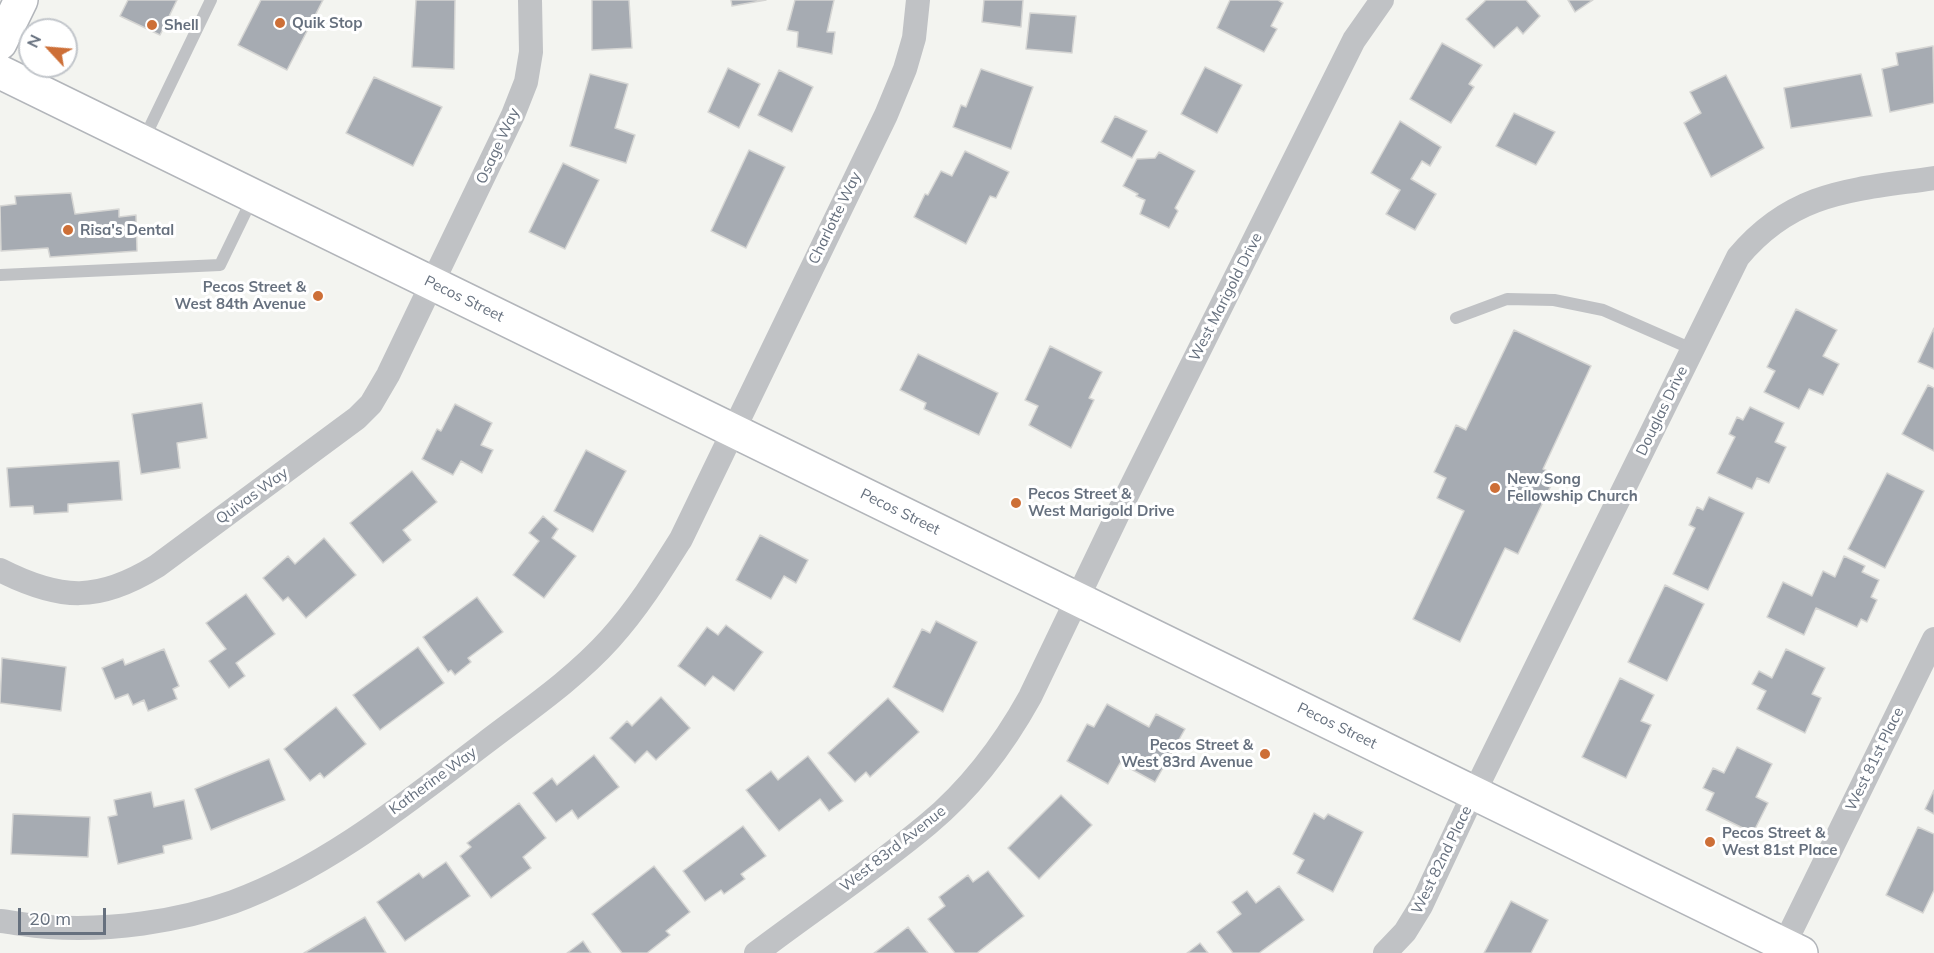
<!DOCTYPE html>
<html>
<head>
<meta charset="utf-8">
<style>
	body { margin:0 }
	#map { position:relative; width:1934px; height:953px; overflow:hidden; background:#f3f4f0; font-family:Mulish,sans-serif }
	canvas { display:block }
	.north { position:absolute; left:18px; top:18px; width:60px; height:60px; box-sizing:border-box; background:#fff; border:2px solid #c2c6cb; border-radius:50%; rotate:296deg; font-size:16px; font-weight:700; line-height:24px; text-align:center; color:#66707e }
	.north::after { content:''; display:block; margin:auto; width:21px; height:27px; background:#cd6f37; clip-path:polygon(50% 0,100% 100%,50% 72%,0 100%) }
	.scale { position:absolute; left:18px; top:908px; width:88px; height:27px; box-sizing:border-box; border:3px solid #66707e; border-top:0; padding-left:8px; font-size:18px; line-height:21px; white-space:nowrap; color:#66707e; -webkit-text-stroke:4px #fff; paint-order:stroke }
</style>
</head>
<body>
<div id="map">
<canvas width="1934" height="953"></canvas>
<div class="north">N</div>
<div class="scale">20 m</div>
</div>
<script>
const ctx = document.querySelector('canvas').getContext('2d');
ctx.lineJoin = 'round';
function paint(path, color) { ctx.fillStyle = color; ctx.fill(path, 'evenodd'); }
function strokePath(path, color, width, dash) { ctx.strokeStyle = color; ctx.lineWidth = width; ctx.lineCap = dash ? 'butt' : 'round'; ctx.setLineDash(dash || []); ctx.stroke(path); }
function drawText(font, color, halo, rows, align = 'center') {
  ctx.font = font + ' Mulish,sans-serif'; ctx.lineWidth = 6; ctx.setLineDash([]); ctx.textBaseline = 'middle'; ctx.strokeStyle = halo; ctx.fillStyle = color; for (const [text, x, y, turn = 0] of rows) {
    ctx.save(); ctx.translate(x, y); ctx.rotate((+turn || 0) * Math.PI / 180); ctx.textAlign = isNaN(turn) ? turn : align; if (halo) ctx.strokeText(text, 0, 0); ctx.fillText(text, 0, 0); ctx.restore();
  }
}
const building = new Path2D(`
	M 128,0 L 177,0 L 160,35 L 120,16 Z
	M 261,0 L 323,0 L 287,70 L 238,45 Z
	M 416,0 L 455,0 L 454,69 L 412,67 Z
	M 592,0 L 629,0 L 632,48 L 592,50 Z
	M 731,0 L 766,0 L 732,6 Z
	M 795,0 L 834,0 L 827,32 L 835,32 L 832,54 L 797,47 L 798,32 L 787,30 Z
	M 984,0 L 1023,0 L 1021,27 L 982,22 Z
	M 1230,0 L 1278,0 L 1283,3 L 1271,26 L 1277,29 L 1264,52 L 1217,28 Z
	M 1486,0 L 1526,0 L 1540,16 L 1523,34 L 1517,27 L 1494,48 L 1466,19 Z
	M 1568,0 L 1593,0 L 1575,12 Z
	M 1030,13 L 1076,16 L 1072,53 L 1026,49 Z
	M 1442,43 L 1482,65 L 1469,84 L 1474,87 L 1451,123 L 1410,99 Z
	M 1933,46 L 1934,103 L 1890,112 L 1882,69 L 1898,65 L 1896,53 Z
	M 1205,67 L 1242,85 L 1217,133 L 1181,114 Z
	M 728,68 L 760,84 L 739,128 L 708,112 Z
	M 981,69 L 1033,87 L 1011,149 L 953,127 L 961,105 L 966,107 Z
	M 779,70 L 813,87 L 792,132 L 758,115 Z
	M 590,74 L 628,84 L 615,128 L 635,135 L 626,163 L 570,146 Z
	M 1861,74 L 1872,116 L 1791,128 L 1784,88 Z
	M 1726,75 L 1764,148 L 1711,177 L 1684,123 L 1701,113 L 1690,92 Z
	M 374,77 L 442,107 L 413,166 L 346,133 Z
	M 1514,113 L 1555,132 L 1536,165 L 1496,146 Z
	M 1115,116 L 1147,131 L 1132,158 L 1101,142 Z
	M 1400,121 L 1441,147 L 1430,166 L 1422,161 L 1411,179 L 1436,194 L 1415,230 L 1386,214 L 1400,190 L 1371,173 Z
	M 749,150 L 785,167 L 746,248 L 711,231 Z
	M 965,151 L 1009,172 L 996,198 L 990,196 L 966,244 L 914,217 L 925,194 L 928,195 L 941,171 L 952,176 Z
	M 1159,152 L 1195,171 L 1175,208 L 1178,211 L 1169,228 L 1140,214 L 1145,200 L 1136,196 L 1138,194 L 1123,186 L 1137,159 L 1155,158 Z
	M 563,163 L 599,180 L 565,249 L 529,232 Z
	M 71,193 L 75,214 L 119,209 L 119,217 L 136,215 L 137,251 L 50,257 L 48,248 L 1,251 L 0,206 L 16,204 L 15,196 Z
	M 1796,309 L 1837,330 L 1823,356 L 1839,364 L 1823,395 L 1809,389 L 1799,409 L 1764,392 L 1775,371 L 1767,367 Z
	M 1934,328 L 1934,369 L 1918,362 Z
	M 1514,330 L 1591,366 L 1543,469 L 1556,475 L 1518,554 L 1505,548 L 1460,642 L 1413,619 L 1464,511 L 1437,498 L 1446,478 L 1434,472 L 1456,425 L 1466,430 Z
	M 1050,346 L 1102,372 L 1089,398 L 1094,400 L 1071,448 L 1029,425 L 1038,406 L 1025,400 Z
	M 918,354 L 998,393 L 979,435 L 924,409 L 926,403 L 900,390 Z
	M 1928,385 L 1934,388 L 1934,451 L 1902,434 Z
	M 202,403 L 207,438 L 177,443 L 180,468 L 141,474 L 132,414 Z
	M 455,404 L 492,423 L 481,445 L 493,450 L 482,473 L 461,461 L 453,475 L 422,459 L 437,429 L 441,431 Z
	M 1750,407 L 1784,423 L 1775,442 L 1786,447 L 1769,483 L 1757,478 L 1752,489 L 1717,473 L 1735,437 L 1729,434 L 1737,417 L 1743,420 Z
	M 586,450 L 626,471 L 593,532 L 554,511 Z
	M 119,461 L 122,500 L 68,504 L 68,512 L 34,514 L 33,506 L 10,507 L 7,468 Z
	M 412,471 L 437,502 L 403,530 L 411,540 L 383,563 L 350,523 Z
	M 1887,473 L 1924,491 L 1885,568 L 1848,549 Z
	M 1709,497 L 1744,513 L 1708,590 L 1673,574 L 1695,528 L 1689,525 L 1697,507 L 1703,510 Z
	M 543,516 L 558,529 L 552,538 L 576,556 L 544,598 L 513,575 L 539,541 L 529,533 Z
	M 760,535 L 808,560 L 796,583 L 784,576 L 771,599 L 736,580 Z
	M 324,538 L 356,575 L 306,618 L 288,597 L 283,601 L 263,578 L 288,556 L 295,564 Z
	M 1844,556 L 1865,566 L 1862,572 L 1879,580 L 1871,597 L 1877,600 L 1867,622 L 1861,619 L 1857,627 L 1816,608 L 1804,635 L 1767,617 L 1783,582 L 1812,596 L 1823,571 L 1835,577 Z
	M 1665,585 L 1704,604 L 1667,681 L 1628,662 Z
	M 246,594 L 275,634 L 236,663 L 245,676 L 229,688 L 209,661 L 226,649 L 206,623 Z
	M 477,597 L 503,632 L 468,658 L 471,662 L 455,675 L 451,670 L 448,672 L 423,637 Z
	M 936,621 L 977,642 L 943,712 L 893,687 L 922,629 L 930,633 Z
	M 726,625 L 763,652 L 734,691 L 713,676 L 705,686 L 678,666 L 707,627 L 718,635 Z
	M 418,647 L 444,683 L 380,730 L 353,695 Z
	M 164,649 L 179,686 L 173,689 L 177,699 L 148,711 L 144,700 L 133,705 L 128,694 L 115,699 L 102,668 L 123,659 L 125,665 Z
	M 1786,649 L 1825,668 L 1812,694 L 1821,698 L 1805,733 L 1757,709 L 1766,691 L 1752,684 L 1759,671 L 1772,678 Z
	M 2,658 L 66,667 L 61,711 L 0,703 Z
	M 1620,678 L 1654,695 L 1641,721 L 1651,725 L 1626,778 L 1582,757 Z
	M 661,697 L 690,728 L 656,760 L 647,751 L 635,763 L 610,738 L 627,721 L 632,726 Z
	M 888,698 L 919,732 L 870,777 L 866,772 L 855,782 L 828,753 Z
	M 1107,704 L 1149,727 L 1156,714 L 1185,729 L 1155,782 L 1120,763 L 1108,784 L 1067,761 L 1087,724 L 1094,727 Z
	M 336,707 L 366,744 L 324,778 L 320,773 L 310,781 L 284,749 Z
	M 1737,747 L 1772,764 L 1756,797 L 1768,803 L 1753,833 L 1706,810 L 1714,793 L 1703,788 L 1713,768 L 1724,773 Z
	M 594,755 L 619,787 L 578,819 L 572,810 L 556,822 L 533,793 L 552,778 L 557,785 Z
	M 808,756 L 843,801 L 829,811 L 820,799 L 779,831 L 746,790 L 771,771 L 778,780 Z
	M 269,759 L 285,800 L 211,830 L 195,789 Z
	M 1934,790 L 1934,814 L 1925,809 Z
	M 151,792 L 154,807 L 184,800 L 192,839 L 163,846 L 164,853 L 118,864 L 108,817 L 117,815 L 114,800 Z
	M 1061,795 L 1092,825 L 1039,879 L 1008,848 Z
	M 519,803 L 546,838 L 523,857 L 531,868 L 491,898 L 460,856 L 471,847 L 467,843 Z
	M 1314,813 L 1324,819 L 1328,814 L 1363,832 L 1333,892 L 1297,873 L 1304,860 L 1293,854 Z
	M 13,814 L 90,817 L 88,857 L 11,854 Z
	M 743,826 L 766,856 L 741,874 L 745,879 L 724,894 L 721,890 L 705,901 L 683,871 Z
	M 1918,827 L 1934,834 L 1934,890 L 1923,913 L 1886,895 Z
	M 446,862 L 470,896 L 405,941 L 377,902 L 419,873 L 423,878 Z
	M 654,866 L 690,912 L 666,931 L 670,935 L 647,953 L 622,953 L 592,914 Z
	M 988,871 L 1024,916 L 977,953 L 955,953 L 928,919 L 945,906 L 939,897 L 968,875 L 973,882 Z
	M 1279,886 L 1304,920 L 1259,953 L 1233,953 L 1217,932 L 1241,914 L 1232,902 L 1247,891 L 1256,903 Z
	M 1511,901 L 1548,920 L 1531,953 L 1484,953 Z
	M 365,917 L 386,953 L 304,953 Z
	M 908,927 L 928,953 L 874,953 Z
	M 583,941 L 591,953 L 567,953 Z
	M 1200,943 L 1208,953 L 1187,953 Z`);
paint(building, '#a6abb2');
strokePath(building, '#d5d5d3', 1.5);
const secondary = new Path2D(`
	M 0,43 L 21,0
	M 0,72 L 1801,953`);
strokePath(secondary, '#b2b5ba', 36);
strokePath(new Path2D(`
	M 143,141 L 211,0
	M 0,275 L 220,265 L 253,197
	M 1456,318 L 1507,299 L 1554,300 L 1603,310 L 1692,349`), '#c0c2c5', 12);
strokePath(new Path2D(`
	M 0,570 C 61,601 99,602 157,566 L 357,418 L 371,404 L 388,375 L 513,115 L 526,82 L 531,52 L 530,0
	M 0,921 C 16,923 33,926 49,927 C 109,931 177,922 233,902 C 326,868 406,803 485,743 C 528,710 574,679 610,639 C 638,608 659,574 681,539 L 886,115 L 905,69 L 914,38 L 918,0
	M 1784,945 L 1934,639
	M 756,953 C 813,910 873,870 928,824 C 969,790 1004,744 1030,697 L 1127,495 L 1354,40 L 1382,0
	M 1385,953 L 1405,932 L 1421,906 L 1474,793 L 1738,257 C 1794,190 1854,190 1934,178`), '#c0c2c5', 24);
strokePath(secondary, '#fff', 33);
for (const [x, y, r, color] of [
	[280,23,6,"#cd6f37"],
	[152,25,6,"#cd6f37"],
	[68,230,6,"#cd6f37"],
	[318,296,6,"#cd6f37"],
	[1495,488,6,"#cd6f37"],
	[1016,503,6,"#cd6f37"],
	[1265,754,6,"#cd6f37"],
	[1710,842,6,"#cd6f37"]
]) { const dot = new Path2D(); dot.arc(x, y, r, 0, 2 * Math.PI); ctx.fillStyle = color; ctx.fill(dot); strokePath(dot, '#fff', 2); }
drawText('bold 15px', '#66707e', '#fff', [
	["Quik Stop",292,23],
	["Shell",164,25],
	["Risa's Dental",80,230],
	["Pecos Street &",306,287,"right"],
	["West 84th Avenue",306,304,"right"],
	["New Song",1507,479],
	["Fellowship Church",1507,496],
	["Pecos Street &",1028,494],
	["West Marigold Drive",1028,511],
	["Pecos Street &",1253,745,"right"],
	["West 83rd Avenue",1253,762,"right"],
	["Pecos Street &",1722,833],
	["West 81st Place",1722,850]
], 'left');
drawText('15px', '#66707e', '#fff', [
	["Osage Way",498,146,-65],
	["Charlotte Way",835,218,-64],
	["West Marigold Drive",1226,297,-63],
	["Pecos Street",464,299,26],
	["Douglas Drive",1662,411,-64],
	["Quivas Way",252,496,-36],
	["Pecos Street",900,512,26],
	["Pecos Street",1337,726,26],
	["West 81st Place",1875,759,-64],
	["Katherine Way",433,781,-36],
	["West 83rd Avenue",893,849,-38],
	["West 82nd Place",1442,860,-64]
]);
</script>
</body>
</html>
